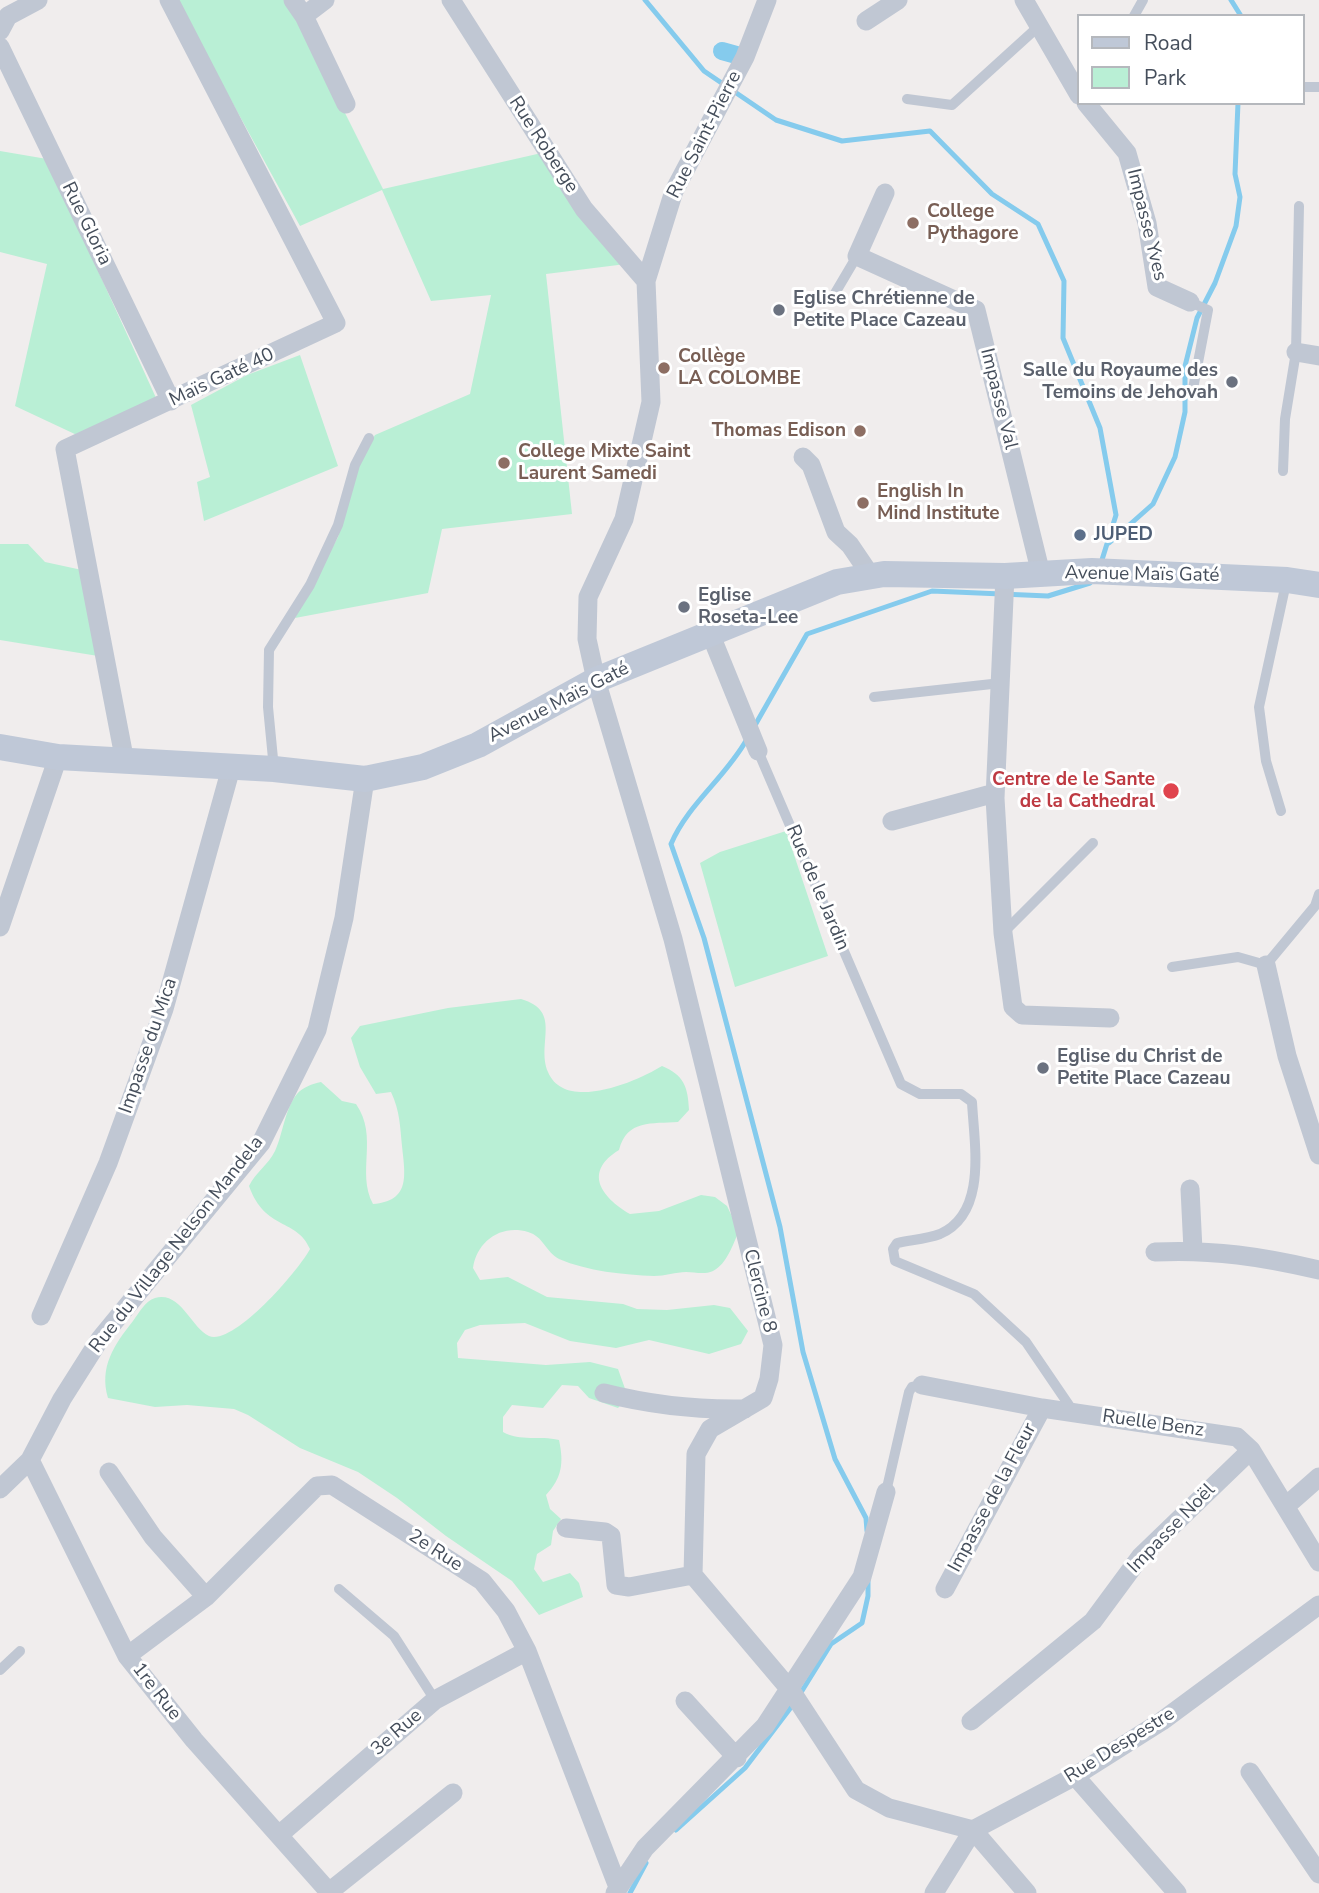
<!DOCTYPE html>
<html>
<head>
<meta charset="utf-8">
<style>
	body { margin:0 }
	#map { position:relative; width:1319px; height:1893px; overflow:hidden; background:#f0eded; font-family:"Nunito Sans",sans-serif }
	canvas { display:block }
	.legend { position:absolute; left:1077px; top:14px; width:228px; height:91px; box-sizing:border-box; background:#fff; border:2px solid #b5b8bd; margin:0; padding:9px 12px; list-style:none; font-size:21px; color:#454e5b }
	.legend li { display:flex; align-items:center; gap:14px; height:35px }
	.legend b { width:35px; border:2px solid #b5b8bd }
</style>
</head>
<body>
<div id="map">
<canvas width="1319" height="1893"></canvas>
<ul class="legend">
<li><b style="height:9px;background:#bfc8d7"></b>Road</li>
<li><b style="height:19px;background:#b9efd5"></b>Park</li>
</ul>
</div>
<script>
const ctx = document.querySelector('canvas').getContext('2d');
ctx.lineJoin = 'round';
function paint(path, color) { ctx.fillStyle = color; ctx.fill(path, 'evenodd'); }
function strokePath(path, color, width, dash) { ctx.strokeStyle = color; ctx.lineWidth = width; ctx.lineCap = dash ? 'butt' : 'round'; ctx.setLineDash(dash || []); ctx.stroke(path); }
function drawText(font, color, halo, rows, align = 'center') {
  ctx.font = font + ' "Nunito Sans",sans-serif'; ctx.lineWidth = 6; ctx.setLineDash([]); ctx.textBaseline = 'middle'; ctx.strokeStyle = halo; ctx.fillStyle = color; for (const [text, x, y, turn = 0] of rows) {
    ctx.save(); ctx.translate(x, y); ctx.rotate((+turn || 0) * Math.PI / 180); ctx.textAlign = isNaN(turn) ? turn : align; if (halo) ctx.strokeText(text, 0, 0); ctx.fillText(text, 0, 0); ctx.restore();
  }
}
paint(new Path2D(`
	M 176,0 L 284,0 L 301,25 L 383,189 L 546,152 L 626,264 L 546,274 L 572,514 L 442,529 L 428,593 L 295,618 L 338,537 L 358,464 L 375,435 L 470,394 L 491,295 L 431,301 L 382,190 L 300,226 Z
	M 0,151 L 47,159 L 157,400 L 79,436 L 15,406 L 47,264 L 0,252 Z
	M 300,355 L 338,466 L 204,521 L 197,482 L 210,477 L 191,405 L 247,375 Z
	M 0,544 L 28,544 L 45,562 L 82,570 L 98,656 L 0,640 Z
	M 786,831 L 828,956 L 735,987 L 700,863 L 720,852 Z
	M 521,999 C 563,1011 536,1043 548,1072 C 565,1113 638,1081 662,1066 C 684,1075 688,1087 689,1110 L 678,1122 C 652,1124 627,1119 619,1150 C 583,1172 601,1197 630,1214 L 659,1211 L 701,1195 L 715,1197 L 727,1206 L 739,1231 C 733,1244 727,1264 713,1271 C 704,1275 695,1272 686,1272 C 676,1272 665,1276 654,1276 C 624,1275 587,1271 559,1259 C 546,1252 543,1236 528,1232 C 500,1224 477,1242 473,1268 L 480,1280 L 508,1277 L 547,1297 L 623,1304 L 637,1309 L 667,1310 L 714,1305 L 730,1308 L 748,1331 L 741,1344 L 709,1354 L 649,1340 L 616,1348 L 570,1341 L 525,1323 L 480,1325 L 465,1330 L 457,1343 L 458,1358 L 546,1365 L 590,1362 L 618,1369 L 628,1397 L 618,1408 L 589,1398 L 578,1386 L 562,1385 L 543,1408 L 512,1405 L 503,1417 L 503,1432 C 521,1442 539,1435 559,1440 C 564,1463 562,1478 546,1495 L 550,1509 L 561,1519 L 553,1531 L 551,1545 L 537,1554 L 534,1569 L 543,1582 L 570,1573 L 579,1583 L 583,1597 L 539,1615 L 512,1581 L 446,1536 L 397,1498 L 358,1472 L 300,1448 L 248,1415 L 234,1409 L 187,1405 L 155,1407 L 108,1398 C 99,1367 114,1345 133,1321 C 139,1313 145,1301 155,1298 C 181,1291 191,1328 209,1336 C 234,1346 299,1270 310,1249 C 297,1218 265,1231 249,1186 C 256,1172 268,1165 275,1151 C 283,1134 285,1108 297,1094 C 303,1087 312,1084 321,1082 L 342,1101 L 356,1104 C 379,1137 356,1172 373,1204 C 411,1201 405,1175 402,1146 C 400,1126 400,1111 391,1092 L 376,1094 L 360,1067 L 351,1038 L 360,1026 L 448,1008 Z`), '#b9efd5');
strokePath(new Path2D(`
	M 645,0 L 704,71 L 776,120 L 842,141 L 930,131 L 992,194 L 1038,224 L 1064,281 L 1063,338 L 1100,428 L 1116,515 L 1101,563
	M 1231,0 L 1241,16
	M 1109,543 L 1153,504 L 1175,457 L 1185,412 L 1185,366 L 1197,318 L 1215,283 L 1236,226 L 1240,197 L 1235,174 L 1238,103
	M 754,727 L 807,634 L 932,591 L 1048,596 L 1090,583
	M 747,739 C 726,777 688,804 671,844 L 704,938 L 780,1227 L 803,1352 L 835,1459 L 866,1518 L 867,1531
	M 800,1694 L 831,1644 L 862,1623 L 868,1596 L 868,1579
	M 676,1830 L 745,1768 L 795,1702
	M 630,1893 L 646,1863`), '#85cbed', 5);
strokePath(new Path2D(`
	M 722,51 L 740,56`), '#85cbed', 18);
strokePath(new Path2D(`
	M 1134,16 L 1143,0
	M 1305,87 L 1319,87
	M 907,99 L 952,105 L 1039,26
	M 831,300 L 857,256
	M 1190,302 L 1208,310 L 1192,394
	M 1283,471 L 1285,419 L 1296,352 L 1299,206
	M 874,697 L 1001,683
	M 758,751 L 901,1084 L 920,1094 L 961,1094 L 972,1102 C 974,1143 988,1213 940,1234 C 927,1239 910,1240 897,1243 L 893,1249 L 895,1261 L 974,1294 L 1026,1342 L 1073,1411
	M 274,769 L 268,707 L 269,650 L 310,585 L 338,525 L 355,465 L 369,438
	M 1281,811 L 1266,761 L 1259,707 L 1286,583
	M 1003,933 L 1093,843
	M 1172,967 L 1238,957 L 1266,965 L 1315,906 L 1319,894
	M 886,1492 L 909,1392 L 912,1387 L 922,1385
	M 339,1589 L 394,1636 L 435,1700
	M 0,1670 L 20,1651`), '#c0c7d3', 10);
strokePath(new Path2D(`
	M 293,0 L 304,16
	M 325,0 L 304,16 L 346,104
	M 451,0 L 584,209 L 646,281
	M 767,0 L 745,57 L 674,191 L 646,281 L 651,402 L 624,519 L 588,597 L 587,639 L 596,680 L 673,939 L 773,1345 L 769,1379 L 763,1398 L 710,1429 L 696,1454 L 693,1575 L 792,1692 L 856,1790 L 889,1808 L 973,1830 L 1027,1893
	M 1024,0 L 1079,95
	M 866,21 L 898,0
	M 0,31 L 8,16 L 38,0
	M 0,47 L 171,401
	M 1086,103 L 1127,153 L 1147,223 L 1157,287 L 1190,302
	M 885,193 L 857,256 L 976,310 L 1041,574
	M 1296,352 L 1319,356
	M 803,457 L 811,465 L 836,532 L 850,545 L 871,576
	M 1005,576 L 995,798 L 1003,933 L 1013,1007 L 1022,1015 L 1110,1018
	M 710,633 L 758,751
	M 125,762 L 65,449 L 336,323 L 169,0
	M 892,821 L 995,793
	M 0,927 L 58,757
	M 1266,965 L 1287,1056 L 1319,1155
	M 1190,1189 L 1193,1250
	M 1155,1252 C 1212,1249 1264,1257 1319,1270
	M 41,1316 L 108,1163 L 164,1009 L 231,768
	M 922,1385 L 1042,1408 L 1237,1437 L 1251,1450 L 1319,1562
	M 604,1393 C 651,1405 696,1410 745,1409
	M 30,1460 L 127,1656 L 194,1740 L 330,1893
	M 109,1472 L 153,1537 L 206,1597
	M 0,1489 L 30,1460 L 62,1399 L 100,1339 L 261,1143 L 317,1030 L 344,918 L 365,779
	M 1286,1506 L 1319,1477
	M 566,1528 L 605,1532 L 611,1536 L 616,1585 L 629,1587 L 693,1575
	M 945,1589 L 1042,1408
	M 127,1656 L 206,1597 L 317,1486 L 332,1485 L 482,1581 L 506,1611 L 527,1651 L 618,1887
	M 685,1701 L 737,1758
	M 971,1721 L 1093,1621 L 1141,1556 L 1251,1450
	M 1250,1772 L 1319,1874
	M 1075,1776 L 1177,1893
	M 279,1835 L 435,1700 L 527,1651
	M 329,1892 L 453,1793
	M 615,1893 L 645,1848 L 765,1726 L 862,1577 L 886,1492
	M 934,1893 L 973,1830 L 1075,1776 L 1162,1721 L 1319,1605`), '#c0c7d3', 19);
strokePath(new Path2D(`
	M 0,747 L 58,757 L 274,769 L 365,779 L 423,767 L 478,745 L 596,680 L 837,582 L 884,574 L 1005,576 L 1092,571 L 1287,580 L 1319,585`), '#bfc8d7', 26);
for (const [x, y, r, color] of [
	[913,223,7,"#8d6e63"],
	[779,310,7,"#6b7280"],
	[664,368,7,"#8d6e63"],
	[1232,382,7,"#6b7280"],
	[860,431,7,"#8d6e63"],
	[504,463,7,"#8d6e63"],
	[863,503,7,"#8d6e63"],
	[1080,535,7,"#5c6f8a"],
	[684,607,7,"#6b7280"],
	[1171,791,9,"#e0444e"],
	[1043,1068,7,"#6b7280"]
]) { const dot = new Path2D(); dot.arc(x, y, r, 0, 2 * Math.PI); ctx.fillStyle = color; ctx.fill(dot); strokePath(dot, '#fff', 2.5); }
drawText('19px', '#454e5b', '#fff', [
	["Rue Saint-Pierre",705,135,-63],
	["Rue Roberge",543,145,57],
	["Rue Gloria",86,224,64],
	["Impasse Yves",1146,225,76],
	["Maïs Gaté 40",222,378,-25],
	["Impasse Val",998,399,76],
	["Avenue Maïs Gaté",1142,575,1],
	["Avenue Maïs Gaté",559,703,-27],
	["Rue de le Jardin",817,888,67],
	["Impasse du Mica",149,1046,-71],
	["Rue du Village Nelson Mandela",177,1245,-52],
	["Clercine 8",759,1291,76],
	["Ruelle Benz",1153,1424,8],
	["Impasse de la Fleur",993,1498,-62],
	["Impasse Noël",1172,1529,-46],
	["2e Rue",435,1551,33],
	["1re Rue",156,1692,52],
	["3e Rue",397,1733,-41],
	["Rue Despestre",1120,1746,-32]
]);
drawText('bold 19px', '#785e54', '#fff', [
	["College",927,212],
	["Pythagore",927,234],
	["Collège",678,357],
	["LA COLOMBE",678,379],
	["Thomas Edison",846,431,"right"],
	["College Mixte Saint",518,452],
	["Laurent Samedi",518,474],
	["English In",877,492],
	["Mind Institute",877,514]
], 'left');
drawText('bold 19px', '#5b616d', '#fff', [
	["Eglise Chrétienne de",793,299],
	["Petite Place Cazeau",793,321],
	["Salle du Royaume des",1218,371,"right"],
	["Temoins de Jehovah",1218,393,"right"],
	["Eglise",698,596],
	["Roseta-Lee",698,618],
	["Eglise du Christ de",1057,1057],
	["Petite Place Cazeau",1057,1079]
], 'left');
drawText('bold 19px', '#4e5e75', '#fff', [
	["JUPED",1094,535]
], 'left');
drawText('bold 19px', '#be3a42', '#fff', [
	["Centre de le Sante",1155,780],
	["de la Cathedral",1155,802]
], 'right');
</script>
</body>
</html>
